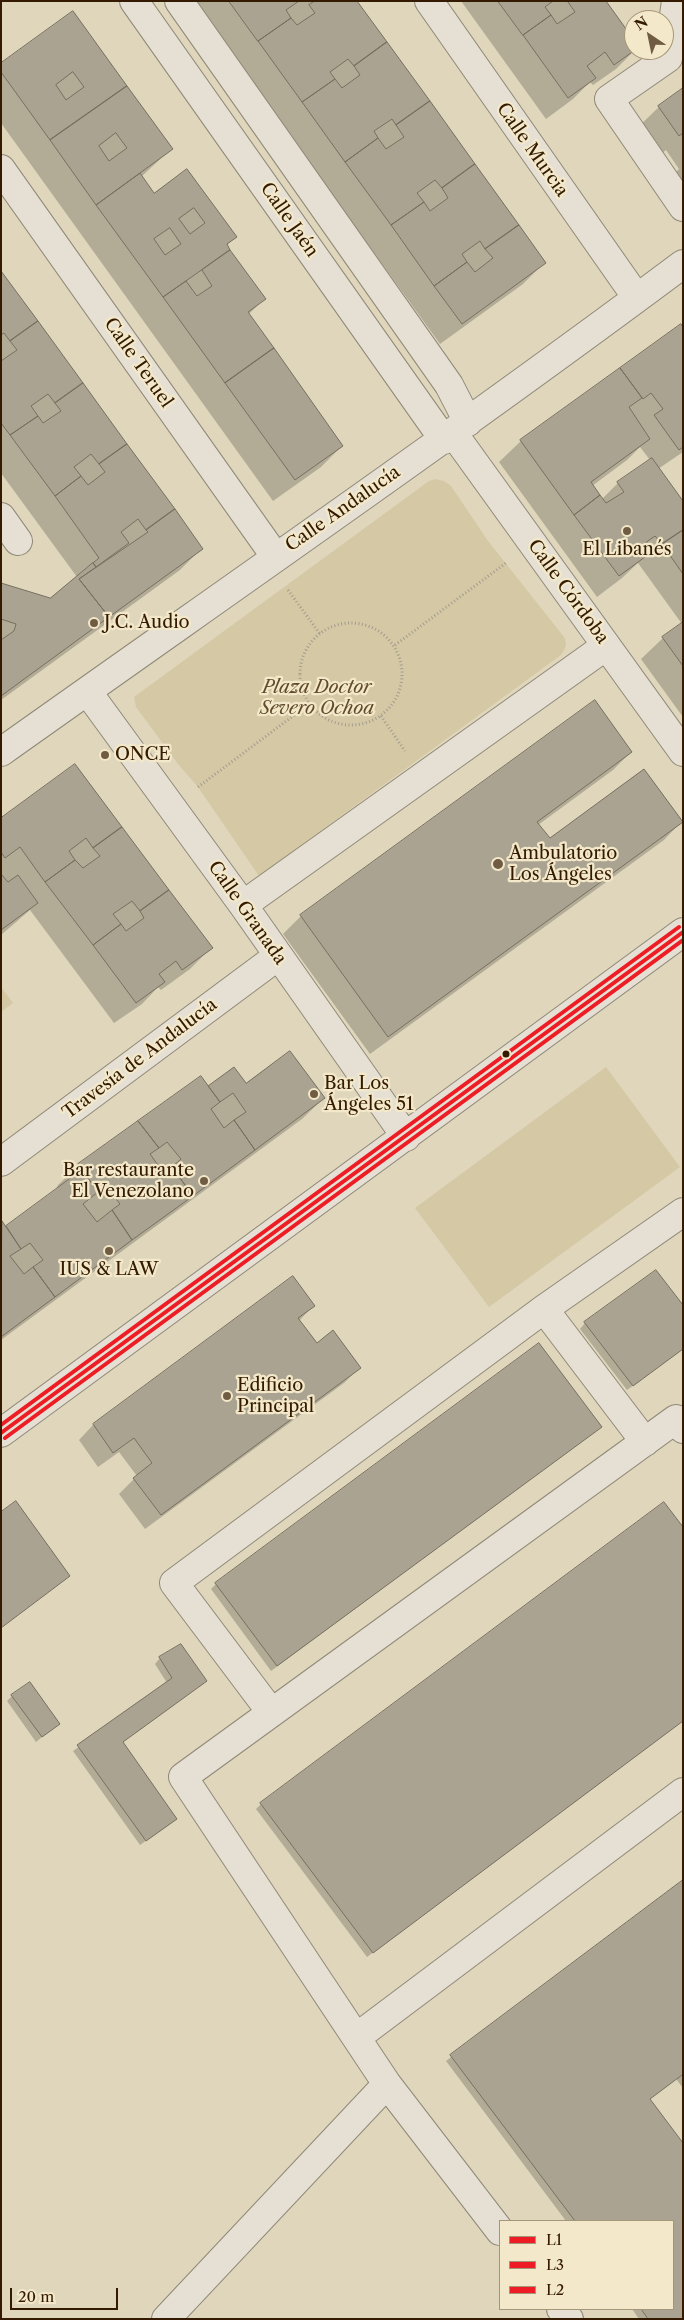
<!DOCTYPE html>
<html>
<head>
<meta charset="utf-8">
<style>
	body { margin:0 }
	#map { position:relative; width:684px; height:2320px; overflow:hidden; background:#dfd6bc; font-family:"Libre Caslon Text",serif }
	canvas { display:block }
	.frame { position:absolute; inset:0; border:2px solid #331a00; pointer-events:none }
	.legend { position:absolute; left:499px; top:2220px; width:175px; height:90px; box-sizing:border-box; background:#f3e9ca; border:1px solid #a69679; margin:0; padding:6px 9px; list-style:none; font-size:15px; color:#331a00 }
	.legend li { display:flex; align-items:center; gap:10px; height:25px }
	.legend b { width:25px; border:1px solid #a69679 }
	.north { position:absolute; left:624px; top:10px; width:50px; height:50px; box-sizing:border-box; background:#f3e9ca; border:1px solid #a69679; border-radius:50%; rotate:326deg; font-size:14px; font-weight:700; line-height:20px; text-align:center; color:#331a00 }
	.north::after { content:''; display:block; margin:auto; width:18px; height:22px; background:#6f5c42; clip-path:polygon(50% 0,100% 100%,50% 72%,0 100%) }
	.scale { position:absolute; left:10px; top:2288px; width:108px; height:22px; box-sizing:border-box; border:2px solid #331a00; border-top:0; padding-left:6px; font-size:15px; line-height:18px; white-space:nowrap; color:#331a00; -webkit-text-stroke:4px #f3e9ca; paint-order:stroke }
</style>
</head>
<body>
<div id="map">
<canvas width="684" height="2320"></canvas>
<div class="frame"></div>
<ul class="legend">
<li><b style="height:6px;background:#ee1c25"></b>L1</li>
<li><b style="height:6px;background:#ee1c25"></b>L3</li>
<li><b style="height:6px;background:#ee1c25"></b>L2</li>
</ul>
<div class="north">N</div>
<div class="scale">20 m</div>
</div>
<script>
const ctx = document.querySelector('canvas').getContext('2d');
ctx.lineJoin = 'round';
function paint(path, color) { ctx.fillStyle = color; ctx.fill(path, 'evenodd'); }
function strokePath(path, color, width, dash) { ctx.strokeStyle = color; ctx.lineWidth = width; ctx.lineCap = dash ? 'butt' : 'round'; ctx.setLineDash(dash || []); ctx.stroke(path); }
function drawText(font, color, halo, rows, align = 'center') {
  ctx.font = font + ' "Libre Caslon Text",serif'; ctx.lineWidth = 4.5; ctx.setLineDash([]); ctx.textBaseline = 'middle'; ctx.strokeStyle = halo; ctx.fillStyle = color; for (const [text, x, y, turn = 0] of rows) {
    ctx.save(); ctx.translate(x, y); ctx.rotate((+turn || 0) * Math.PI / 180); ctx.textAlign = isNaN(turn) ? turn : align; if (halo) ctx.strokeText(text, 0, 0); ctx.fillText(text, 0, 0); ctx.restore();
  }
}
paint(new Path2D(`
	M 435,479 L 444,481 L 451,486 L 488,541 L 564,637 C 568,644 565,649 561,655 L 259,876 L 198,787 L 178,764 L 136,707 L 134,697 L 429,481 Z
	M 1,987 L 13,1003 L 1,1012 Z
	M 606,1067 L 680,1167 L 489,1307 L 415,1208 Z`), '#d5c8a4');
paint(new Path2D(`
	M 192,1 L 356,1 L 545,262 L 523,284 L 440,344 Z
	M 461,1 L 604,1 L 635,50 L 616,69 L 593,85 L 590,82 L 573,99 L 546,119 Z
	M 73,12 L 171,149 L 141,177 L 154,195 L 187,170 L 235,237 L 226,246 L 264,299 L 248,315 L 342,446 L 321,467 L 273,501 L 1,123 L 1,65 Z
	M 683,90 L 683,191 L 672,176 L 679,169 L 666,150 L 657,157 L 637,128 L 659,107 Z
	M 1,273 L 202,548 L 180,570 L 1,700 L 1,584 L 50,599 L 77,577 L 1,473 Z
	M 683,324 L 683,452 L 658,469 L 683,503 L 683,717 L 641,659 L 663,638 L 682,624 L 638,563 L 622,578 L 597,597 L 499,462 L 521,441 ZM 640,447 L 650,460 L 618,483 L 602,499 L 592,486 L 627,460 Z
	M 595,701 L 631,752 L 613,770 L 538,825 L 550,840 L 681,822 L 664,840 L 370,1054 L 283,934 L 301,916 Z
	M 75,766 L 211,948 L 190,969 L 161,990 L 158,987 L 142,1004 L 114,1023 L 30,910 L 1,935 L 1,819 Z
	M 201,1078 L 208,1088 L 245,1085 L 324,1098 L 302,1119 L 1,1340 L 1,1223 L 6,1228 L 59,1189 L 57,1186 L 79,1165 Z
	M 292,1278 L 313,1306 L 299,1321 L 316,1344 L 359,1368 L 344,1383 L 145,1529 L 119,1494 L 137,1476 L 119,1452 L 98,1467 L 79,1440 L 93,1425 Z
	M 683,1307 L 683,1349 L 627,1390 L 580,1329 L 585,1323 Z
	M 600,1427 L 271,1671 L 211,1589 L 216,1584 Z
	M 160,1658 L 205,1680 L 122,1742 L 170,1824 L 140,1845 L 73,1751 L 167,1683 L 155,1664 Z
	M 12,1696 L 58,1724 L 36,1742 L 7,1701 Z
	M 683,1720 L 367,1957 L 256,1809 L 261,1804 Z
	M 683,1881 L 683,2088 L 676,2079 L 648,2100 L 683,2145 L 683,2319 L 639,2319 L 632,2309 L 673,2309 L 673,2221 L 566,2221 L 446,2061 Z`), '#0003');
const building = new Path2D(`
	M 229,1 L 299,1 L 286,10 L 291,18 L 258,41 Z
	M 315,1 L 357,1 L 387,42 L 354,66 L 348,59 L 330,72 L 335,79 L 302,102 L 258,41 L 291,18 L 297,25 L 315,13 L 309,5 Z
	M 498,1 L 553,1 L 545,7 L 551,15 L 523,35 Z
	M 570,1 L 606,1 L 634,40 L 635,50 L 614,65 L 605,52 L 587,66 L 596,78 L 568,98 L 523,35 L 551,15 L 557,24 L 575,12 L 568,2 Z
	M 73,11 L 127,86 L 50,140 L 1,72 L 1,63 ZM 73,72 L 84,87 L 66,100 L 56,85 Z
	M 387,42 L 430,101 L 396,125 L 392,119 L 374,131 L 378,138 L 345,162 L 302,102 L 335,79 L 342,88 L 360,75 L 354,66 Z
	M 127,86 L 173,149 L 96,205 L 50,140 ZM 116,133 L 127,148 L 109,161 L 99,146 Z
	M 683,88 L 683,133 L 679,136 L 658,106 Z
	M 430,101 L 475,164 L 442,188 L 435,180 L 417,193 L 424,202 L 391,225 L 345,162 L 378,138 L 386,149 L 404,137 L 396,125 Z
	M 475,164 L 519,225 L 485,249 L 480,241 L 462,254 L 467,262 L 434,286 L 391,225 L 424,202 L 430,211 L 448,198 L 442,188 Z
	M 187,169 L 237,237 L 227,244 L 230,250 L 163,297 L 96,205 L 140,173 L 154,193 ZM 194,208 L 205,223 L 190,234 L 179,219 ZM 170,228 L 181,244 L 165,255 L 154,239 Z
	M 519,225 L 546,263 L 462,324 L 434,286 L 467,262 L 475,272 L 493,258 L 485,249 Z
	M 230,250 L 266,299 L 248,312 L 274,348 L 225,383 L 163,297 L 186,281 L 197,296 L 212,286 L 202,270 Z
	M 1,271 L 38,321 L 10,341 L 4,333 L 1,335 Z
	M 38,321 L 83,383 L 55,403 L 48,394 L 31,406 L 38,416 L 10,435 L 1,423 L 1,361 L 17,350 L 10,341 Z
	M 681,324 L 683,327 L 683,447 L 679,450 L 654,415 L 663,409 L 651,393 L 643,399 L 620,368 Z
	M 274,348 L 343,446 L 295,480 L 225,383 Z
	M 620,368 L 642,398 L 629,407 L 650,439 L 591,482 L 600,495 L 574,515 L 520,440 Z
	M 83,383 L 127,444 L 99,464 L 91,454 L 74,467 L 81,476 L 55,496 L 10,435 L 38,416 L 43,423 L 61,411 L 55,403 Z
	M 127,444 L 175,509 L 146,530 L 138,519 L 121,532 L 129,543 L 96,567 L 93,563 L 99,558 L 55,496 L 81,476 L 88,485 L 105,472 L 99,464 Z
	M 652,458 L 683,501 L 683,530 L 662,544 L 655,536 L 638,548 L 645,557 L 619,576 L 574,515 L 600,495 L 606,503 L 624,492 L 617,482 Z
	M 175,509 L 203,549 L 109,617 L 79,579 L 148,532 L 146,530 Z
	M 683,530 L 683,574 L 662,544 Z
	M 93,563 L 96,567 L 79,579 L 109,617 L 1,696 L 1,640 L 14,631 L 16,624 L 1,619 L 1,583 L 50,598 Z
	M 683,622 L 683,666 L 662,637 Z
	M 595,700 L 632,752 L 537,822 L 550,838 L 644,769 L 683,822 L 388,1037 L 300,915 Z
	M 75,764 L 122,827 L 93,848 L 86,838 L 69,851 L 75,860 L 45,882 L 20,847 L 5,858 L 1,852 L 1,818 Z
	M 122,827 L 169,890 L 140,911 L 132,901 L 113,914 L 121,924 L 93,945 L 45,882 L 75,860 L 83,868 L 100,856 L 93,848 Z
	M 1,874 L 8,882 L 18,875 L 38,903 L 1,930 Z
	M 169,890 L 213,948 L 182,970 L 176,961 L 159,974 L 165,982 L 136,1003 L 93,945 L 121,924 L 126,931 L 144,918 L 140,911 Z
	M 290,1051 L 325,1098 L 255,1150 L 234,1120 L 246,1112 L 233,1093 L 220,1102 L 208,1086 L 234,1067 L 246,1083 Z
	M 201,1076 L 220,1102 L 211,1109 L 224,1128 L 234,1120 L 255,1150 L 193,1196 L 172,1167 L 181,1159 L 167,1142 L 159,1148 L 138,1121 Z
	M 138,1121 L 159,1148 L 150,1154 L 163,1172 L 172,1167 L 193,1196 L 132,1240 L 112,1210 L 120,1204 L 106,1186 L 98,1192 L 78,1164 Z
	M 82,1170 L 98,1192 L 83,1204 L 97,1222 L 112,1210 L 132,1240 L 55,1297 L 33,1267 L 43,1260 L 30,1243 L 21,1249 L 6,1226 Z
	M 2,1221 L 21,1249 L 10,1256 L 24,1274 L 33,1267 L 55,1297 L 1,1337 Z
	M 656,1270 L 683,1305 L 683,1349 L 633,1386 L 584,1322 Z
	M 293,1276 L 315,1306 L 298,1318 L 317,1343 L 333,1330 L 361,1368 L 161,1515 L 133,1478 L 152,1463 L 134,1438 L 113,1453 L 93,1424 Z
	M 539,1343 L 602,1427 L 277,1666 L 215,1583 Z
	M 16,1501 L 70,1576 L 1,1628 L 1,1512 Z
	M 664,1502 L 683,1527 L 683,1721 L 373,1953 L 260,1803 Z
	M 181,1644 L 207,1681 L 123,1742 L 177,1819 L 146,1841 L 77,1745 L 172,1678 L 159,1657 Z
	M 30,1682 L 60,1724 L 42,1737 L 11,1695 Z
	M 683,1880 L 683,2076 L 682,2075 L 650,2099 L 683,2143 L 683,2319 L 648,2319 L 641,2309 L 673,2309 L 673,2221 L 575,2221 L 450,2055 Z`);
paint(building, '#aba391');
strokePath(building, '#776f5e', 1);
const minor = new Path2D(`
	M 134,1 L 444,440
	M 179,1 L 449,385 L 468,422
	M 429,1 L 637,298
	M 676,1 L 668,58 L 609,99 L 683,207
	M 1,169 L 275,556
	M 453,433 L 683,752
	M 1,517 L 18,541
	M 87,691 L 243,905 L 406,1137
	M 1,752 C 229,590 459,431 683,264
	M 243,905 L 606,646
	M 1,1162 L 278,956
	M 544,1309 L 645,1442
	M 1,1433 L 683,932
	M 271,1712 L 174,1583 L 544,1309 L 683,1212
	M 357,2037 L 683,1792
	M 500,2231 L 387,2084 L 183,1777 L 676,1419 L 683,1429
	M 561,2309 L 569,2319
	M 166,2319 L 387,2084`);
strokePath(minor, '#908877', 30);
strokePath(new Path2D(`
	M 288,590 L 320,634
	M300 674a51 51 0 1 1 102 0a51 51 0 1 1-102 0Z
	M 395,645 L 506,563
	M 381,716 L 405,751
	M 198,787 L 309,704`), '#a29c90', 3, [1, 2.5]);
strokePath(minor, '#e5e0d3', 28);
strokePath(new Path2D(`
	M 1,1433 L 683,932`), '#ee1c25', 4);
strokePath(new Path2D(`
	M 5,1438 L 683,940`), '#ee1c25', 4);
strokePath(new Path2D(`
	M 1,1425 L 679,927`), '#ee1c25', 4);
for (const [x, y, r, color] of [
	[627,531,5,"#6f5c42"],
	[94,623,5,"#6f5c42"],
	[105,755,5,"#6f5c42"],
	[498,864,6,"#6f5c42"],
	[506,1054,4.5,"#331a00"],
	[314,1094,5,"#6f5c42"],
	[204,1181,5,"#6f5c42"],
	[109,1251,5,"#6f5c42"],
	[227,1396,5,"#6f5c42"]
]) { const dot = new Path2D(); dot.arc(x, y, r, 0, 2 * Math.PI); ctx.fillStyle = color; ctx.fill(dot); strokePath(dot, '#f3e9ca', 2); }
drawText('18px', '#331a00', '#f3e9ca', [
	["Calle Murcia",532,150,55],
	["Calle Jaén",289,220,55],
	["Calle Teruel",138,363,55],
	["Calle Andalucía",343,509,-35],
	["Calle Córdoba",568,592,54],
	["Calle Granada",247,913,55],
	["Travesía de Andalucía",140,1059,-37]
]);
drawText('18px', '#331a00', '#f3e9ca', [
	["El Libanés",627,550,"center"],
	["J.C. Audio",104,623],
	["ONCE",115,755],
	["Ambulatorio",509,854],
	["Los Ángeles",509,875],
	["Bar Los",324,1084],
	["Ángeles 51",324,1105],
	["Bar restaurante",194,1171,"right"],
	["El Venezolano",194,1192,"right"],
	["IUS & LAW",109,1270,"center"],
	["Edificio",237,1386],
	["Principal",237,1407]
], 'left');
drawText('italic 18px', '#614b2b', '#f3e9ca', [
	["Plaza Doctor",317,688],
	["Severo Ochoa",317,709]
]);
</script>
</body>
</html>
